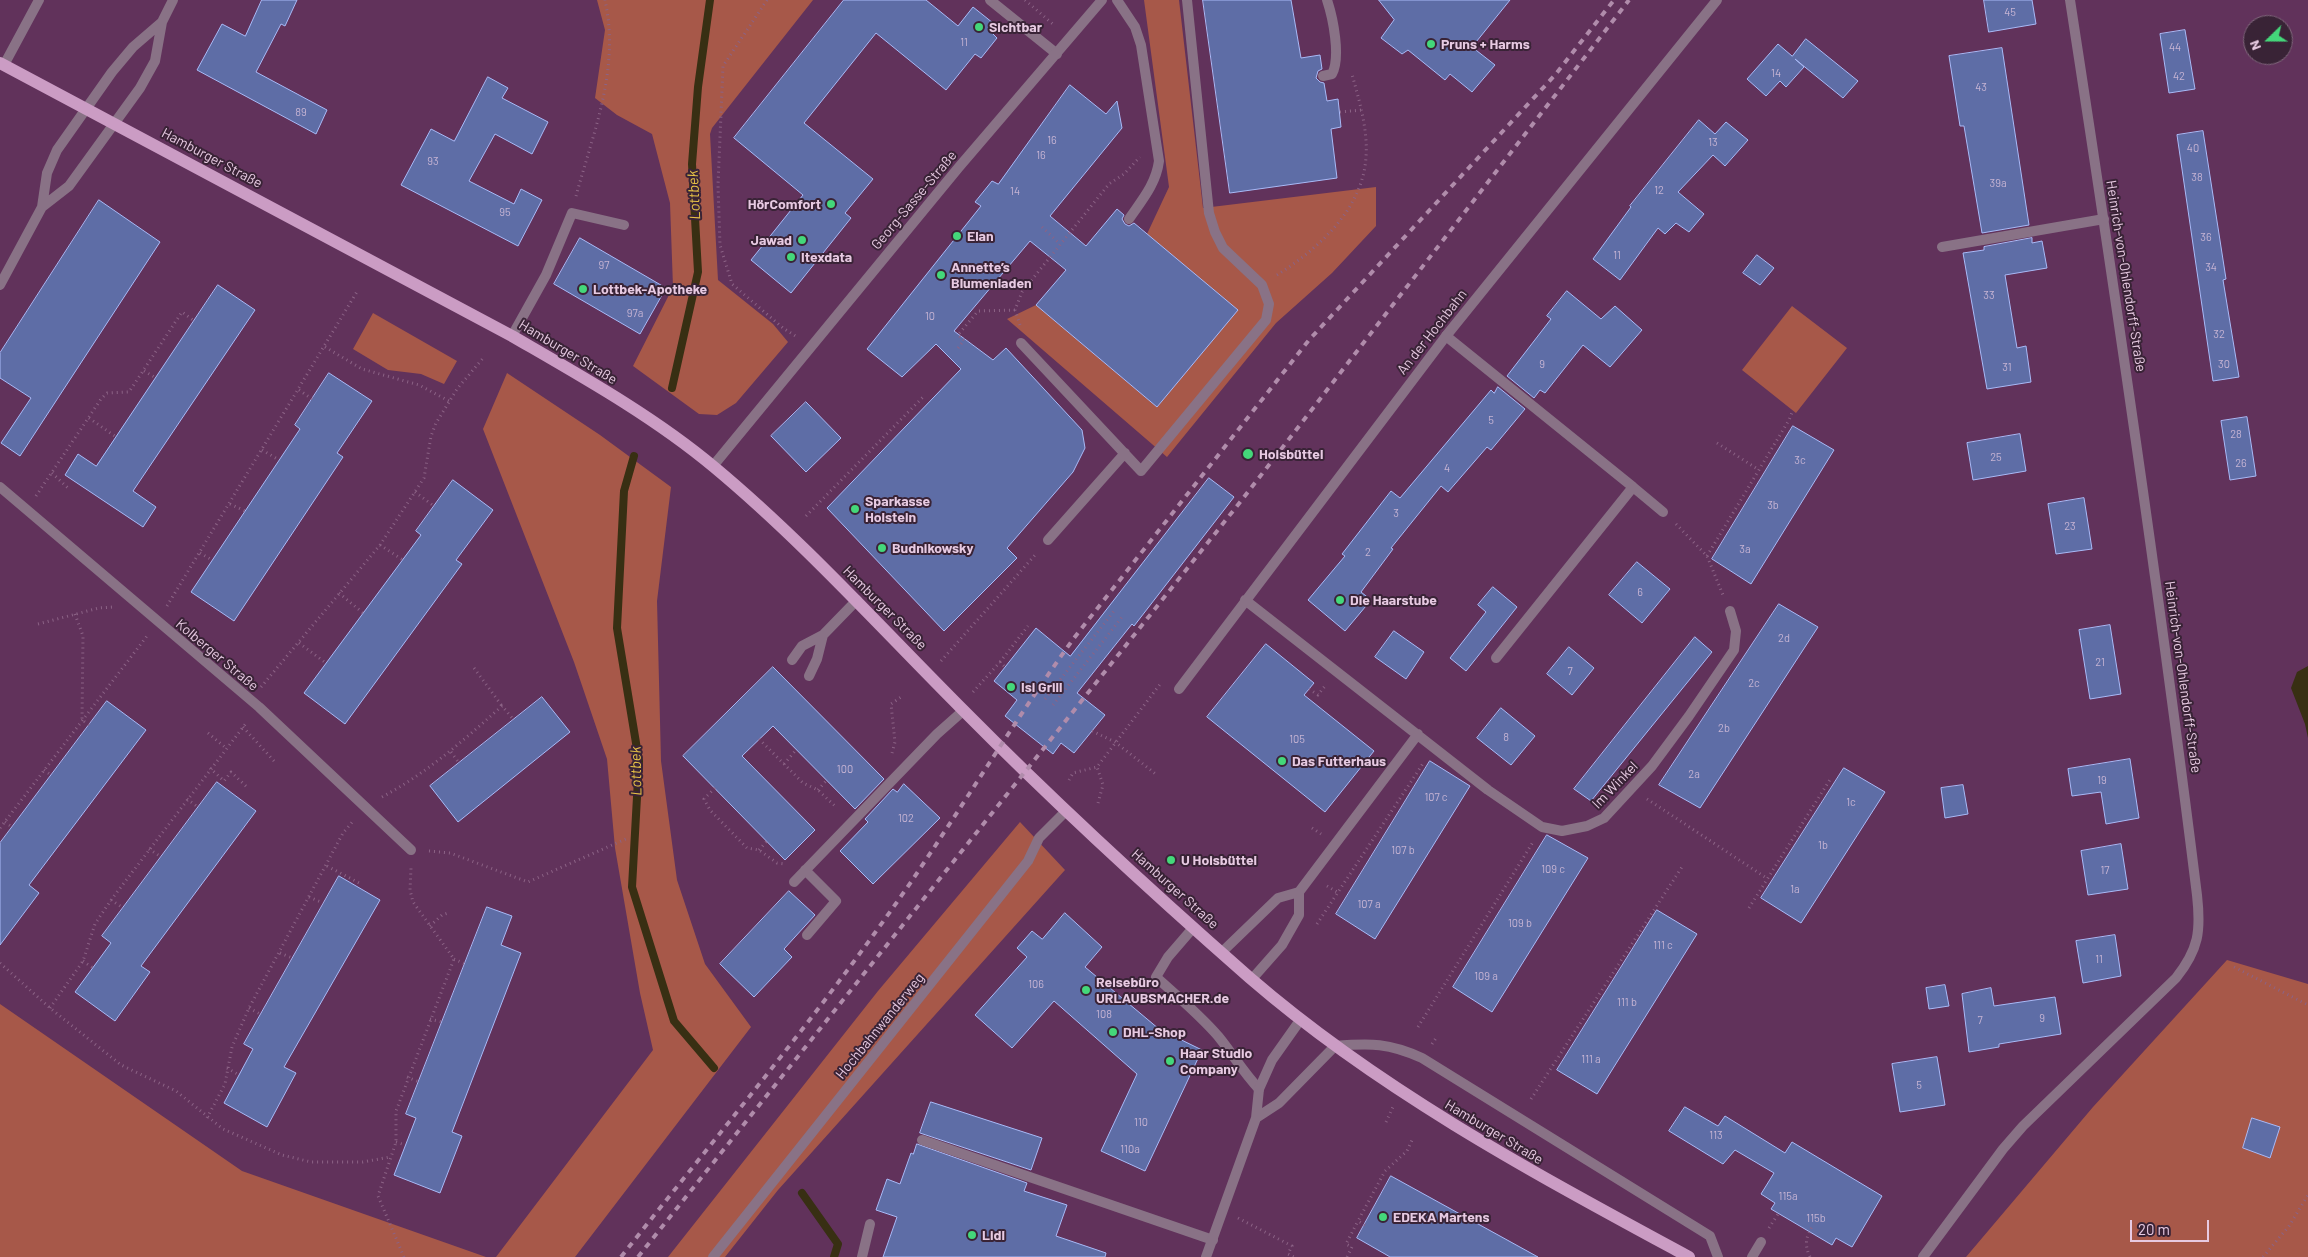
<!DOCTYPE html>
<html>
<head>
<meta charset="utf-8">
<style>
	body { margin:0 }
	#map { position:relative; width:2308px; height:1257px; overflow:hidden; background:#61325b; font-family:Barlow,sans-serif }
	canvas { display:block }
	.north { position:absolute; left:2243px; top:15px; width:50px; height:50px; box-sizing:border-box; background:#392336; border:1px solid #7f667b; border-radius:50%; rotate:248deg; font-size:14px; font-weight:700; line-height:20px; text-align:center; color:#e7cae2 }
	.north::after { content:''; display:block; margin:auto; width:18px; height:22px; background:#44d77a; clip-path:polygon(50% 0,100% 100%,50% 72%,0 100%) }
	.scale { position:absolute; left:2130px; top:1220px; width:79px; height:22px; box-sizing:border-box; border:2px solid #e7cae2; border-top:0; padding-left:6px; font-size:15px; line-height:18px; white-space:nowrap; color:#e7cae2; -webkit-text-stroke:4px #392336; paint-order:stroke }
</style>
</head>
<body>
<div id="map">
<canvas width="2308" height="1257"></canvas>
<div class="north">N</div>
<div class="scale">20 m</div>
</div>
<script>
const ctx = document.querySelector('canvas').getContext('2d');
ctx.lineJoin = 'round';
function paint(path, color) { ctx.fillStyle = color; ctx.fill(path, 'evenodd'); }
function strokePath(path, color, width, dash) { ctx.strokeStyle = color; ctx.lineWidth = width; ctx.lineCap = dash ? 'butt' : 'round'; ctx.setLineDash(dash || []); ctx.stroke(path); }
function drawText(font, color, halo, rows, align = 'center') {
  ctx.font = font + ' Barlow,sans-serif'; ctx.lineWidth = 4; ctx.setLineDash([]); ctx.textBaseline = 'middle'; ctx.strokeStyle = halo; ctx.fillStyle = color; for (const [text, x, y, turn = 0] of rows) {
    ctx.save(); ctx.translate(x, y); ctx.rotate((+turn || 0) * Math.PI / 180); ctx.textAlign = isNaN(turn) ? turn : align; if (halo) ctx.strokeText(text, 0, 0); ctx.fillText(text, 0, 0); ctx.restore();
  }
}
paint(new Path2D(`
	M 597,0 L 813,0 L 712,128 L 710,134 L 718,280 L 773,324 L 788,342 L 736,403 L 717,415 L 699,414 L 633,366 L 673,287 L 670,203 L 652,134 L 617,115 L 595,98 L 605,30 Z
	M 1144,0 L 1179,0 L 1203,208 L 1376,187 L 1376,226 L 1332,273 L 1276,323 L 1167,457 L 1007,319 L 1036,305 L 1157,407 L 1237,310 L 1147,234 L 1169,187 Z
	M 1792,306 L 1847,348 L 1796,413 L 1742,370 Z
	M 373,313 L 457,361 L 444,384 L 421,374 L 388,370 L 353,349 Z
	M 507,373 L 600,435 L 671,487 L 657,601 L 661,761 L 677,880 L 705,964 L 751,1027 L 575,1257 L 496,1257 L 653,1050 L 640,993 L 615,848 L 607,759 L 574,662 L 483,429 Z
	M 1020,822 L 1065,870 L 778,1190 L 725,1257 L 668,1257 L 878,991 Z
	M 2227,960 L 2308,984 L 2308,1257 L 1966,1257 L 2093,1107 Z
	M 0,1004 L 242,1171 L 486,1257 L 0,1257 Z`), '#a75849');
paint(new Path2D(`
	M 2308,666 L 2308,738 L 2305,724 L 2291,688 L 2297,672 Z`), '#382f13');
strokePath(new Path2D(`
	M 672,388 L 698,272 L 692,164 L 698,87 L 710,0
	M 634,456 L 624,491 L 617,628 L 639,761 L 632,887 L 674,1021 L 714,1068
	M 802,1193 L 838,1244 L 834,1257`), '#382f13', 8);
const building = new Path2D(`
	M 262,0 L 297,0 L 285,26 L 281,24 L 256,72 L 327,110 L 316,134 L 197,70 L 222,24 L 245,36 Z
	M 844,0 L 926,0 L 958,26 L 973,7 L 998,27 L 993,34 L 997,38 L 981,58 L 975,54 L 946,90 L 876,33 L 804,123 L 873,179 L 845,213 L 851,218 L 791,293 L 751,260 L 803,195 L 734,138 Z
	M 1203,0 L 1291,0 L 1301,58 L 1320,55 L 1322,69 L 1318,71 L 1316,78 L 1320,82 L 1324,83 L 1327,101 L 1338,99 L 1341,127 L 1331,129 L 1337,178 L 1230,193 Z
	M 1379,0 L 1510,0 L 1472,47 L 1495,65 L 1472,92 L 1450,74 L 1445,80 L 1408,50 L 1402,54 L 1381,38 L 1394,20 Z
	M 1984,0 L 2032,0 L 2036,24 L 1989,32 Z
	M 2185,30 L 2195,89 L 2169,93 L 2160,34 Z
	M 1806,39 L 1858,81 L 1843,98 L 1795,59 L 1804,67 L 1786,87 L 1780,81 L 1766,96 L 1747,79 L 1778,44 L 1792,56 Z
	M 2002,48 L 2029,225 L 1982,233 L 1964,126 L 1960,126 L 1949,56 Z
	M 488,77 L 508,88 L 502,98 L 548,122 L 532,154 L 495,134 L 469,181 L 514,204 L 521,189 L 542,200 L 518,246 L 401,185 L 431,129 L 454,141 Z
	M 1070,85 L 1106,114 L 1117,101 L 1122,128 L 1050,216 L 1086,246 L 1117,209 L 1124,215 L 1122,219 L 1125,224 L 1129,226 L 1134,223 L 1238,310 L 1157,407 L 1036,305 L 1066,270 L 1030,241 L 954,331 L 993,360 L 1006,348 L 1082,430 L 1085,448 L 1073,472 L 1007,548 L 1017,558 L 944,631 L 827,508 L 961,369 L 936,344 L 902,377 L 867,349 L 981,206 L 975,202 L 992,181 L 998,184 Z
	M 1699,120 L 1715,134 L 1726,122 L 1748,140 L 1725,166 L 1713,155 L 1678,192 L 1704,214 L 1689,232 L 1676,223 L 1665,234 L 1658,228 L 1620,280 L 1593,259 L 1631,207 L 1630,206 Z
	M 2203,131 L 2226,279 L 2223,280 L 2239,377 L 2213,381 L 2177,135 Z
	M 99,200 L 160,242 L 20,456 L 1,443 L 31,398 L 0,378 L 0,353 Z
	M 580,238 L 666,288 L 640,334 L 554,284 Z
	M 2032,238 L 2032,243 L 2042,241 L 2047,268 L 2005,275 L 2017,348 L 2026,346 L 2031,382 L 1987,389 L 1963,253 L 1984,250 L 1984,247 Z
	M 1757,255 L 1774,268 L 1760,285 L 1743,273 Z
	M 218,285 L 255,310 L 133,491 L 156,507 L 143,527 L 65,475 L 78,454 L 96,466 Z
	M 1567,291 L 1601,319 L 1615,306 L 1642,330 L 1610,367 L 1583,345 L 1545,393 L 1540,390 L 1534,398 L 1507,376 L 1551,319 L 1547,316 Z
	M 329,373 L 372,401 L 337,453 L 343,457 L 234,621 L 191,592 L 300,429 L 295,425 Z
	M 1498,387 L 1525,409 L 1491,450 L 1487,447 L 1448,492 L 1441,486 L 1391,548 L 1393,549 L 1361,592 L 1371,600 L 1345,631 L 1308,600 L 1345,556 L 1342,554 L 1391,491 L 1400,498 L 1491,390 L 1494,393 Z
	M 806,402 L 841,438 L 806,472 L 771,436 Z
	M 2247,417 L 2256,476 L 2230,480 L 2221,421 Z
	M 1793,426 L 1834,450 L 1751,584 L 1712,559 Z
	M 2020,434 L 2026,471 L 1973,480 L 1967,443 Z
	M 1209,478 L 1234,497 L 1134,626 L 1132,624 L 1077,693 L 1105,715 L 1074,753 L 1061,743 L 1053,754 L 1005,716 L 1017,700 L 994,681 L 1036,628 L 1070,656 Z
	M 453,480 L 493,510 L 456,560 L 462,564 L 345,724 L 304,693 L 421,535 L 416,531 Z
	M 2084,498 L 2092,549 L 2056,554 L 2048,504 Z
	M 1637,562 L 1670,589 L 1642,623 L 1609,595 Z
	M 1493,587 L 1517,607 L 1466,671 L 1450,658 L 1486,612 L 1478,605 Z
	M 1779,604 L 1818,627 L 1700,808 L 1659,785 Z
	M 2110,625 L 2121,694 L 2090,699 L 2079,630 Z
	M 1394,631 L 1424,652 L 1406,679 L 1375,657 Z
	M 1695,637 L 1712,652 L 1591,801 L 1574,789 Z
	M 1266,644 L 1314,683 L 1304,695 L 1374,751 L 1325,812 L 1207,717 Z
	M 1569,647 L 1594,668 L 1572,695 L 1547,674 Z
	M 773,667 L 884,779 L 855,809 L 773,726 L 742,756 L 815,830 L 785,860 L 683,756 Z
	M 542,697 L 570,732 L 458,822 L 430,786 Z
	M 107,701 L 146,730 L 29,885 L 39,893 L 0,945 L 0,843 Z
	M 1501,708 L 1535,736 L 1511,765 L 1477,738 Z
	M 2130,759 L 2139,818 L 2106,824 L 2101,792 L 2072,796 L 2068,769 Z
	M 1430,761 L 1470,786 L 1375,939 L 1336,914 Z
	M 1844,768 L 1885,792 L 1801,923 L 1761,898 Z
	M 217,782 L 256,811 L 141,966 L 150,972 L 115,1021 L 75,992 L 111,943 L 102,936 Z
	M 904,784 L 940,818 L 873,884 L 840,851 L 868,822 L 865,819 L 893,789 L 897,792 Z
	M 1963,785 L 1968,814 L 1945,818 L 1941,788 Z
	M 1547,835 L 1588,858 L 1492,1012 L 1453,987 Z
	M 2121,844 L 2128,889 L 2088,895 L 2081,851 Z
	M 339,876 L 380,900 L 284,1067 L 296,1073 L 267,1127 L 224,1103 L 253,1049 L 244,1044 Z
	M 789,891 L 815,915 L 784,949 L 792,957 L 754,997 L 720,964 Z
	M 487,907 L 512,916 L 501,945 L 521,953 L 452,1132 L 462,1136 L 440,1193 L 394,1175 L 416,1118 L 406,1114 Z
	M 1657,910 L 1697,934 L 1597,1094 L 1557,1070 Z
	M 1065,913 L 1102,947 L 1085,967 L 1159,1029 L 1202,1050 L 1145,1171 L 1101,1151 L 1137,1074 L 1054,1001 L 1012,1048 L 975,1015 L 1027,957 L 1017,948 L 1032,931 L 1042,939 Z
	M 2115,935 L 2121,976 L 2083,983 L 2076,941 Z
	M 1945,985 L 1949,1006 L 1929,1009 L 1926,988 Z
	M 1991,988 L 1994,1006 L 2055,997 L 2061,1034 L 1999,1044 L 1999,1047 L 1969,1052 L 1962,994 Z
	M 1937,1057 L 1945,1105 L 1900,1112 L 1892,1064 Z
	M 931,1102 L 1042,1138 L 1031,1170 L 920,1133 Z
	M 1685,1107 L 1718,1126 L 1725,1116 L 1785,1153 L 1792,1142 L 1882,1196 L 1852,1247 L 1836,1238 L 1832,1245 L 1771,1209 L 1775,1203 L 1761,1194 L 1774,1173 L 1735,1150 L 1723,1164 L 1669,1131 Z
	M 2252,1118 L 2280,1127 L 2270,1158 L 2243,1148 Z
	M 917,1144 L 1027,1183 L 1024,1191 L 1067,1205 L 1056,1236 L 1106,1253 L 1105,1257 L 883,1257 L 897,1217 L 876,1210 L 887,1179 L 900,1184 L 911,1153 L 913,1154 Z
	M 1391,1176 L 1538,1257 L 1390,1257 L 1385,1254 L 1357,1238 Z`);
paint(building, '#5e6da6');
strokePath(building, '#a8baf7', 1);
strokePath(new Path2D(`
	M 767,0 L 723,66 L 718,185 L 720,245 L 732,284 L 783,328 L 797,337
	M 1025,0 L 1054,25
	M 1340,112 L 1362,110
	M 576,196 C 594,130 620,69 605,0
	M 1042,227 L 1060,244
	M 1277,275 C 1318,249 1363,209 1366,157 C 1368,129 1359,100 1352,74
	M 1020,325 L 1015,310 L 1022,292 L 1109,184 L 1124,174 L 1140,157
	M 325,347 L 362,369 L 419,385 L 449,401
	M 958,348 L 964,340 L 958,335 L 978,311 L 1015,310
	M 144,371 L 156,378
	M 299,390 L 312,399
	M 89,418 L 116,437
	M 1717,443 L 1759,470
	M 262,450 L 279,460
	M 52,473 L 69,489
	M 415,492 L 434,506
	M 36,496 L 101,399 L 107,393 L 129,392 L 182,312 L 194,321
	M 230,504 L 245,511
	M 806,516 L 924,396
	M 1676,524 L 1707,556 L 1723,595
	M 380,545 L 403,560
	M 200,553 L 212,560
	M 1707,556 L 1789,420 L 1793,410
	M 339,593 L 363,613
	M 167,606 L 358,290
	M 75,614 L 83,636 L 82,720 L 89,725
	M 38,624 L 99,608 L 113,607
	M 299,643 L 326,663
	M 941,661 L 1036,554
	M 1000,662 L 1028,626
	M 474,668 L 502,706
	M 261,687 L 380,545 L 424,478 L 431,436 L 436,423 L 457,389 L 484,357
	M 1309,689 L 1318,695 L 1325,686
	M 973,692 L 1000,662 L 1005,667
	M 1045,699 L 1114,611
	M 1053,705 L 1122,617
	M 243,727 L 274,761
	M 1092,731 L 1115,742 L 1157,775
	M 208,733 L 226,748
	M 759,739 L 803,783 L 818,790 L 837,808
	M 451,752 L 459,763
	M 892,753 L 895,742 L 891,704 L 901,697
	M 784,764 L 796,750
	M 210,768 L 224,781 L 231,772 L 248,788
	M 44,770 L 51,775
	M 1069,780 L 1073,773 L 1097,767
	M 715,788 L 704,799 L 710,810 L 747,848 L 759,850 L 777,863 L 785,864
	M 818,790 L 827,780
	M 382,797 C 427,773 464,740 502,706 L 513,719
	M 187,799 L 198,807
	M 1647,799 L 1768,879
	M 1098,803 L 1103,785 L 1097,767 L 1161,683
	M 5,822 L 12,827
	M 0,828 L 147,636
	M 1312,828 L 1321,834
	M 149,849 L 161,857
	M 759,850 L 767,841
	M 429,851 L 450,853 L 528,882 L 628,838
	M 327,866 L 361,884
	M 1327,886 L 1337,892
	M 309,897 L 323,903
	M 111,900 L 123,908
	M 1749,908 L 1831,778
	M 1317,924 L 1424,762
	M 430,926 L 442,915 L 448,913
	M 280,953 L 292,958
	M 454,959 L 465,964
	M 83,961 L 93,968
	M 0,963 L 50,1008 L 121,1065 L 176,1091 L 223,1129 L 282,1155 L 311,1162 L 363,1162 L 390,1157
	M 2234,967 L 2308,1005
	M 50,1008 L 83,961 L 95,924 L 111,900 L 247,722
	M 249,1008 L 260,1014
	M 430,1019 L 442,1022
	M 1418,1027 L 1533,842
	M 1432,1044 L 1436,1038
	M 227,1068 L 239,1075
	M 407,1077 L 419,1082
	M 1531,1099 L 1682,867
	M 207,1118 L 225,1084 L 232,1047 L 249,1008 L 343,833 L 354,820
	M 1386,1122 L 1393,1107
	M 396,1142 L 405,1145
	M 1238,1218 L 1292,1246 L 1288,1254 L 1294,1257
	M 1365,1225 L 1358,1221 L 1385,1171 L 1407,1151 L 1413,1138
	M 1769,1228 L 1778,1214
	M 404,1257 L 378,1196 L 396,1142 L 396,1111 L 454,959 L 413,902 L 410,890 L 411,868
	M 1347,1257 L 1352,1247 L 1346,1244 L 1358,1221
	M 1810,1257 C 1804,1244 1806,1237 1813,1225
	M 2263,1257 L 2289,1226 L 2308,1195`), '#8c6386', 3, [1, 4]);
strokePath(new Path2D(`
	M 990,0 L 1057,54
	M 1117,0 L 1135,27 L 1141,45 L 1159,161 C 1156,184 1142,200 1129,219
	M 4,65 L 39,0
	M 1323,76 L 1332,74 C 1341,57 1333,18 1327,0
	M 1942,247 L 2104,219
	M 512,336 L 546,275 L 572,213 L 624,225
	M 1446,336 L 1633,487 L 1496,658
	M 1021,343 L 1141,471 L 1266,320 L 1269,304 L 1262,285 L 1223,248 L 1215,232 L 1209,213 L 1187,0
	M 1633,487 L 1663,512
	M 1048,540 L 1125,453
	M 792,660 L 802,646 L 823,635
	M 809,676 L 817,659 L 823,635 L 857,600
	M 805,870 L 836,901 L 807,935
	M 794,882 L 937,734 L 964,710
	M 1193,928 L 1168,957 L 1156,977 C 1177,996 1199,1014 1218,1036 C 1232,1053 1243,1072 1259,1089
	M 1335,1046 C 1371,1043 1389,1043 1422,1058 L 1710,1236 L 1718,1257
	M 922,1140 L 1213,1240
	M 713,1257 L 1028,861 L 1039,838 L 1066,811
	M 862,1257 L 870,1224
	M 1752,1257 L 1761,1242`), '#897286', 10);
strokePath(new Path2D(`
	M 42,207 L 69,186 L 140,88 L 155,61 L 162,22 L 173,0
	M 0,285 L 42,207 L 47,173 L 57,150 L 112,72 L 133,47 L 162,22
	M 713,466 L 959,167 L 1102,0
	M 0,487 L 259,707 L 411,850
	M 1245,600 L 1488,790 L 1542,827 L 1562,831 L 1587,826 L 1604,818 L 1652,766 L 1689,716 L 1734,650 L 1736,631 L 1730,611
	M 1179,689 L 1446,336 L 1717,0
	M 1222,952 L 1278,898 L 1299,892
	M 1252,979 L 1282,945 L 1299,915 L 1299,892 L 1418,734
	M 1256,1118 L 1279,1103 L 1335,1046
	M 1206,1257 L 1256,1118 L 1259,1089 L 1272,1060 L 1301,1019
	M 1923,1257 L 2003,1149 L 2023,1126 L 2176,978 C 2199,949 2201,931 2197,895 C 2160,596 2116,298 2070,0`), '#897286', 10);
strokePath(new Path2D(`
	M 0,63 L 512,336 C 581,376 653,416 714,467 C 803,541 881,628 963,710 C 1055,803 1152,892 1250,978 C 1382,1092 1536,1174 1689,1257`), '#cb9cc4', 12);
strokePath(new Path2D(`
	M 621,1257 C 719,1133 821,1012 911,882 C 966,801 1017,717 1074,638 L 1309,340 L 1555,75 L 1614,0
	M 638,1257 L 1241,501 L 1629,0`), '#b08cab', 4, [6, 6]);
for (const [x, y, r, color] of [
	[979,27,5,"#44d77a"],
	[1431,44,5,"#44d77a"],
	[831,204,5,"#44d77a"],
	[957,236,5,"#44d77a"],
	[802,240,5,"#44d77a"],
	[791,257,5,"#44d77a"],
	[941,275,5,"#44d77a"],
	[583,289,5,"#44d77a"],
	[1248,454,6,"#44d77a"],
	[855,509,5,"#44d77a"],
	[882,548,5,"#44d77a"],
	[1340,600,5,"#44d77a"],
	[1011,687,5,"#44d77a"],
	[1282,761,5,"#44d77a"],
	[1171,860,5,"#44d77a"],
	[1086,990,5,"#44d77a"],
	[1113,1032,5,"#44d77a"],
	[1170,1061,5,"#44d77a"],
	[1383,1217,5,"#44d77a"],
	[972,1235,5,"#44d77a"]
]) { const dot = new Path2D(); dot.arc(x, y, r, 0, 2 * Math.PI); ctx.fillStyle = color; ctx.fill(dot); strokePath(dot, '#392336', 2); }
drawText('11px', '#c5b3d3', null, [
	["45",2010,12],
	["11",964,42],
	["44",2175,47],
	["14",1776,73],
	["42",2179,76],
	["43",1981,87],
	["89",301,112],
	["16",1052,140],
	["13",1713,142],
	["40",2193,148],
	["16",1041,155],
	["93",433,161],
	["38",2197,177],
	["39a",1998,183],
	["12",1659,190],
	["14",1015,191],
	["95",505,212],
	["36",2206,237],
	["11",1617,255],
	["97",604,265],
	["34",2211,267],
	["33",1989,295],
	["97a",635,313],
	["10",930,316],
	["32",2219,334],
	["9",1542,364],
	["30",2224,364],
	["31",2007,367],
	["5",1491,420],
	["28",2236,434],
	["25",1996,457],
	["3c",1800,460],
	["26",2241,463],
	["4",1447,468],
	["3b",1773,505],
	["3",1396,513],
	["23",2070,526],
	["3a",1745,549],
	["2",1368,552],
	["6",1640,592],
	["2d",1784,638],
	["21",2100,662],
	["7",1570,671],
	["2c",1754,683],
	["2b",1724,728],
	["8",1506,737],
	["105",1297,739],
	["100",845,769],
	["2a",1694,774],
	["19",2102,780],
	["107 c",1436,797],
	["1c",1851,802],
	["102",906,818],
	["1b",1823,845],
	["107 b",1403,850],
	["109 c",1553,869],
	["17",2105,870],
	["1a",1795,889],
	["107 a",1369,904],
	["109 b",1520,923],
	["111 c",1663,945],
	["11",2099,959],
	["109 a",1486,976],
	["106",1036,984],
	["111 b",1627,1002],
	["108",1104,1014],
	["9",2042,1018],
	["7",1980,1020],
	["111 a",1591,1059],
	["5",1919,1085],
	["110",1141,1122],
	["113",1716,1135],
	["110a",1130,1149],
	["115a",1788,1196],
	["115b",1816,1218]
]);
drawText('bold 14px', '#e7cae2', '#392336', [
	["Sichtbar",989,27],
	["Pruns + Harms",1441,44],
	["HörComfort",821,204,"right"],
	["Elan",967,236],
	["Jawad",792,240,"right"],
	["Itexdata",801,257],
	["Annette’s",951,267],
	["Blumenladen",951,283],
	["Lottbek-Apotheke",593,289],
	["Hoisbüttel",1259,454],
	["Sparkasse",865,501],
	["Holstein",865,517],
	["Budnikowsky",892,548],
	["Die Haarstube",1350,600],
	["Isi Grill",1021,687],
	["Das Futterhaus",1292,761],
	["U Hoisbüttel",1181,860],
	["Reisebüro",1096,982],
	["URLAUBSMACHER.de",1096,998],
	["DHL-Shop",1123,1032],
	["Haar Studio",1180,1053],
	["Company",1180,1069],
	["EDEKA Martens",1393,1217],
	["Lidl",982,1235]
], 'left');
drawText('14px', '#e7cae2', '#392336', [
	["Hamburger Straße",212,158,28],
	["Georg-Sasse-Straße",914,200,-50],
	["Heinrich-von-Ohlendorff-Straße",2126,276,81],
	["An der Hochbahn",1432,332,-52],
	["Hamburger Straße",568,352,31],
	["Hamburger Straße",885,608,45],
	["Kolberger Straße",217,655,40],
	["Heinrich-von-Ohlendorff-Straße",2183,677,82],
	["Im Winkel",1615,785,-46],
	["Hamburger Straße",1175,889,42],
	["Hochbahnwanderweg",880,1026,-51],
	["Hamburger Straße",1494,1132,31]
]);
drawText('italic 15px', '#e5c046', '#392336', [
	["Lottbek",694,195,-93],
	["Lottbek",636,771,-91]
]);
</script>
</body>
</html>
